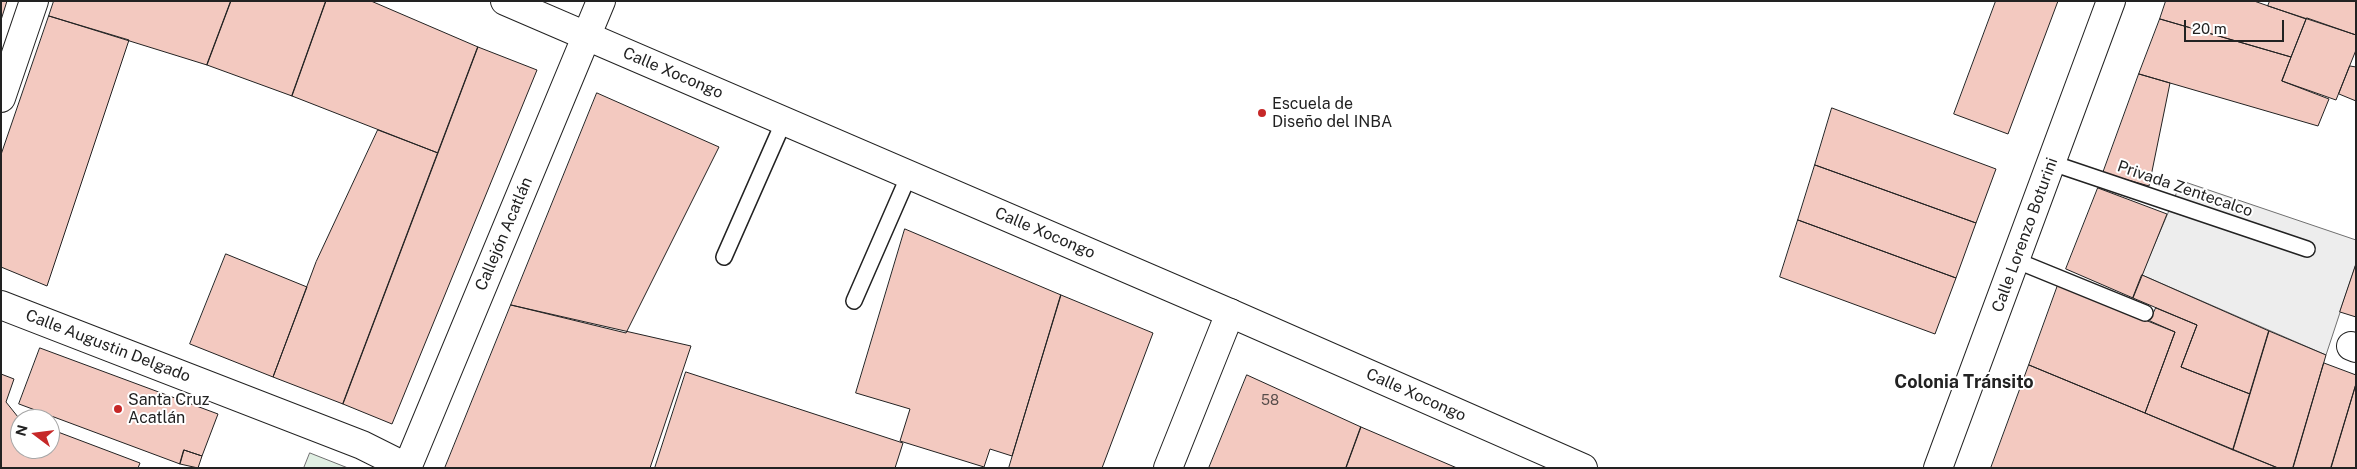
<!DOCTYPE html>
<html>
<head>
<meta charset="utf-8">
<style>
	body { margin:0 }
	#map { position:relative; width:2357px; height:469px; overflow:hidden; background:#fff; font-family:"Public Sans",sans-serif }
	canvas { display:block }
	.frame { position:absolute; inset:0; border:2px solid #222; pointer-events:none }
	.north { position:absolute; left:10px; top:409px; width:50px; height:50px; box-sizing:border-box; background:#fff; border:1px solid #a7a7a7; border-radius:50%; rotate:285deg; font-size:14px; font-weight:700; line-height:20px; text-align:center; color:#222 }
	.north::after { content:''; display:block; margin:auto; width:18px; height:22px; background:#c62828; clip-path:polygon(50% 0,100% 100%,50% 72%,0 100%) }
	.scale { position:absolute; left:2184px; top:20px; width:100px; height:22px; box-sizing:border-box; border:2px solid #222; border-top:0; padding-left:6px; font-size:15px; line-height:18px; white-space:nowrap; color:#222; -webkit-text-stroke:4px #fff; paint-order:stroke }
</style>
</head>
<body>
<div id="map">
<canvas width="2357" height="469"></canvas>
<div class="frame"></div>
<div class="north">N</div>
<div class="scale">20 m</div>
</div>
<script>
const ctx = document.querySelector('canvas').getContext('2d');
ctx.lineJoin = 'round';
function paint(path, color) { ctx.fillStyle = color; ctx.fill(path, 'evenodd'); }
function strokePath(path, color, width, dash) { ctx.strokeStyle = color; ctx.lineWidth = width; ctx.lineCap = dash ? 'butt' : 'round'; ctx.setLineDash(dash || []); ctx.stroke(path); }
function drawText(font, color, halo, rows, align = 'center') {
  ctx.font = font + ' "Public Sans",sans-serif'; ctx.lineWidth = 4; ctx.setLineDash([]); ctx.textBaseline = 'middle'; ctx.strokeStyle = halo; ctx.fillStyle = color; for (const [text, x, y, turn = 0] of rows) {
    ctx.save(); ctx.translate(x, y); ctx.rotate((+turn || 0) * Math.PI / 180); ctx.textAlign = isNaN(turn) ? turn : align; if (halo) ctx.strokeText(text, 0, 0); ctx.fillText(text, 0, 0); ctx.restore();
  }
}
const green = new Path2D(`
	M 310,453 L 348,468 L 304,468 Z`);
paint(green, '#e0efe3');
strokePath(green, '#6f6f6f', 1);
const parking = new Path2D(`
	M 2182,181 L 2356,240 L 2356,264 L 2326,355 L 2142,275 Z`);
paint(parking, '#ededed');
strokePath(parking, '#6f6f6f', 1);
const building = new Path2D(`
	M 1,1 L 7,1 L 1,20 Z
	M 54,1 L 231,1 L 207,65 L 49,16 Z
	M 231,1 L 326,1 L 292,96 L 207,65 Z
	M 326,1 L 371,1 L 478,47 L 438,153 L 292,96 Z
	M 1996,1 L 2058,1 L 2008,134 L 1954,114 Z
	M 2166,1 L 2254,1 L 2306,19 L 2291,57 L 2160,19 Z
	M 2270,1 L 2356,1 L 2356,35 L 2268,6 Z
	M 49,16 L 129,40 L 47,286 L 1,267 L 1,155 Z
	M 2307,18 L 2356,35 L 2356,50 L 2336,100 L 2282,81 Z
	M 2160,19 L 2291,57 L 2282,81 L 2329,99 L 2318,126 L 2139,74 Z
	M 478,47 L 537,70 L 392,424 L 343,404 Z
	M 2350,66 L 2356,67 L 2356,101 L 2339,94 Z
	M 2139,74 L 2170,83 L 2149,186 L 2103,173 Z
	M 597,93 L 719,147 L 626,333 L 511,305 Z
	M 1832,108 L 1996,169 L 1976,223 L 1815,165 Z
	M 378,130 L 438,153 L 343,404 L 273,377 L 316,262 Z
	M 1815,165 L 1976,223 L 1956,278 L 1798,220 Z
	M 2098,188 L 2167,214 L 2133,298 L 2066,269 Z
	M 1798,220 L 1956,278 L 1935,334 L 1780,277 Z
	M 905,229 L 1061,295 L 1012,456 L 990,449 L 984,467 L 900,441 L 910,409 L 856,393 Z
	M 226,254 L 307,287 L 273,377 L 190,344 Z
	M 2356,264 L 2356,317 L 2340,312 Z
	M 2142,275 L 2269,331 L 2250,394 L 2181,367 L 2197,325 L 2133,298 Z
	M 2058,285 L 2175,332 L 2145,413 L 2029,365 Z
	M 1061,295 L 1153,333 L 1102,468 L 1009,468 Z
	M 511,305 L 691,346 L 650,468 L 445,468 Z
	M 2156,308 L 2197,325 L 2181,367 L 2250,394 L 2233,450 L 2145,413 L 2175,332 L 2150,321 Z
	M 2269,331 L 2326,355 L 2293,468 L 2278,468 L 2233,450 Z
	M 40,348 L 218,414 L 202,456 L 184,450 L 180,464 L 19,404 Z
	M 2324,363 L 2356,375 L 2356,384 L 2331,468 L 2293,468 Z
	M 2029,365 L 2145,413 L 2278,468 L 1991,468 Z
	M 686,372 L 903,443 L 895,468 L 655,468 Z
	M 1,374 L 14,379 L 6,402 L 18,417 L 24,419 L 20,419 L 20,449 L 50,449 L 50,429 L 140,463 L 138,468 L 1,468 Z
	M 1247,375 L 1361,427 L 1346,468 L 1209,468 Z
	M 2356,384 L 2356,468 L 2331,468 Z
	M 1361,427 L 1457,468 L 1346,468 Z
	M 184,450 L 202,456 L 198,468 L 180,464 Z`);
paint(building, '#f3c9c0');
strokePath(building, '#222', 1);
const service = new Path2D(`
	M 2052,163 L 2307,249
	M 724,257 L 784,121
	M 2015,260 L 2145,313
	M 854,301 L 909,175`);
const minor = new Path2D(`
	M 1,98 L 34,1
	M 1,305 L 362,445 L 408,468
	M 2351,346 L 2356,348
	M 407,468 L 601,1
	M 1168,468 L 1230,313`);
const tertiary = new Path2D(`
	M 505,1 L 1230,313 L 1583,468`);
const secondary = new Path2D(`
	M 1938,468 L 2111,1`);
strokePath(service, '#222', 18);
strokePath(minor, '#222', 30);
strokePath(tertiary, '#222', 30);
strokePath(secondary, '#222', 30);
strokePath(service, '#fff', 15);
strokePath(minor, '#fff', 28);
strokePath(tertiary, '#fff', 28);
strokePath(secondary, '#fff', 28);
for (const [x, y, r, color] of [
	[1262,113,5,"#c62828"],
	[118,409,5,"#c62828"]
]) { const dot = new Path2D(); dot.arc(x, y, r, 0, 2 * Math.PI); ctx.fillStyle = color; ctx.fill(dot); strokePath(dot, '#fff', 2); }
drawText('14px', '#564c4a', null, [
	["58",1270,401]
]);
drawText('16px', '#222', '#fff', [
	["Calle Xocongo",673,73,23],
	["Privada Zentecalco",2185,189,19],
	["Calle Xocongo",1045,233,23],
	["Callejón Acatlán",504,234,-67],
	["Calle Lorenzo Boturini",2025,235,-70],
	["Calle Augustin Delgado",108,346,21],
	["Calle Xocongo",1416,395,24]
]);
drawText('16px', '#222', '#fff', [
	["Escuela de",1272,104],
	["Diseño del INBA",1272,122],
	["Santa Cruz",128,400],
	["Acatlán",128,418]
], 'left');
drawText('bold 18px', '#222', '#fff', [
	["Colonia Tránsito",1964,382]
]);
</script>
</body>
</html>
